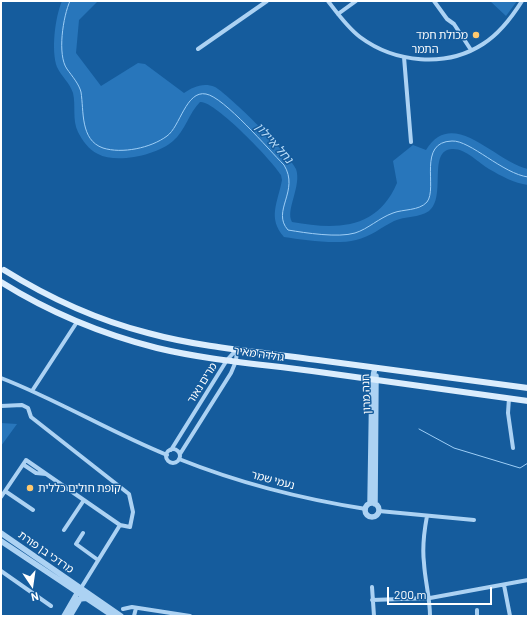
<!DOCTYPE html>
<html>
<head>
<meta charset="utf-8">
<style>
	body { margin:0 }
	#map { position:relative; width:529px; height:617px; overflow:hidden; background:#155c9d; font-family:Barlow,sans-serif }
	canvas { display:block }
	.frame { position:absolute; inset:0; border:2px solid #fff; pointer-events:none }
	.north { position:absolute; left:12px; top:565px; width:40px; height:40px; -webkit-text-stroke:3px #155c9d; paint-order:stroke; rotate:167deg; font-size:11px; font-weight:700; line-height:16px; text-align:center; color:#fff }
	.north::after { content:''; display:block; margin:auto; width:14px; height:18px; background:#fff; clip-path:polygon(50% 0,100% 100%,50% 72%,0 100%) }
	.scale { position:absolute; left:387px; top:587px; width:105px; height:18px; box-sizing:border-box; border:2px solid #fff; border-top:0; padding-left:5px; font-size:12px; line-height:14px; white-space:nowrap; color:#fff; -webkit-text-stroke:3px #155c9d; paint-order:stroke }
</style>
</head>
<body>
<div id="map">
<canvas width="529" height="617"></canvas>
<div class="frame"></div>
<div class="north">N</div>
<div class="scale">200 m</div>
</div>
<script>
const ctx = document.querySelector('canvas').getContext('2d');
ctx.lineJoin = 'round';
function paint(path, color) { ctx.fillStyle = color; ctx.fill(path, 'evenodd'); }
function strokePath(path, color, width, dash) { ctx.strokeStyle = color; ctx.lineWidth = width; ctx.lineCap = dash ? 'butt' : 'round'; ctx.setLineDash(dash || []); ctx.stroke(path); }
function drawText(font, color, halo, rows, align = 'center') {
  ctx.font = font + ' Barlow,"Noto Sans Hebrew",sans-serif'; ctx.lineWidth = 3; ctx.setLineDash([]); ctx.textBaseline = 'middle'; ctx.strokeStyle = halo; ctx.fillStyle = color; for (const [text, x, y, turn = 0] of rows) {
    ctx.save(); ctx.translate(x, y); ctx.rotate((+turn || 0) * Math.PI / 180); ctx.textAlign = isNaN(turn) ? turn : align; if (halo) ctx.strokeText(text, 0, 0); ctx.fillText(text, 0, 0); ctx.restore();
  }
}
paint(new Path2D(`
	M 62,1 L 98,1 L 79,20 L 76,53 L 101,86 L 138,63 L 145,64 L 184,93 C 193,87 203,82 215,87 C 228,94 291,156 296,169 C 302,186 285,210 292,222 C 336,230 377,230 397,183 L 393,161 L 413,145 L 426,150 C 453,106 495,162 528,169 L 528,185 C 514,183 501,176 489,169 C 479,163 465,148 452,149 C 427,150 447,197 429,211 C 419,218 405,216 394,221 C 382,227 370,237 356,240 C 336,245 304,240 284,237 C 267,218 278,202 282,180 L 281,175 C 273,161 213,99 200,102 C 189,113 185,131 173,141 C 158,155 116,164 98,154 C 89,150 82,140 78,132 C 72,120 76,105 73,93 C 70,83 61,76 57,67 C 51,51 55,17 62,1 Z
	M 490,1 L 517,1 L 506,16 Z
	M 1,423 L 17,424 L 1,446 Z`), '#2876bb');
strokePath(new Path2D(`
	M 70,1 C 63,16 57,55 67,69 C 72,76 79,84 81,92 C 84,111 80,140 103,148 C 122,154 151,148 167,136 C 180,127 186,90 206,94 C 224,97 269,150 284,165 C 300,191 271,211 288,230 C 306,233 338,238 355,233 C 368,229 379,218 393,213 C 403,209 419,211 427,202 C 438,188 417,142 452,141 C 470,140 503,174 528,177
	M 419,429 L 454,448 L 520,468 L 528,463`), '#9ecef6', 1);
strokePath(new Path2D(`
	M 328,1 C 338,14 347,27 360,37 C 395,63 446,68 483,44 C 499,34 512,17 522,1
	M 434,1 L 447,19 L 454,24 L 471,50
	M 338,14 L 356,1
	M 198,49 L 267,1
	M 404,57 L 411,142
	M 1,378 C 58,400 110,432 167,455
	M 32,391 L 77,322
	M 509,398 L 508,413 L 513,448
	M 1,406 L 22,405 L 28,408 L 31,417 L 129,494 L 133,512 L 130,527 L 120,525 L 26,460 L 1,497
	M166 456a7 7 0 1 1 14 0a7 7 0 1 1-14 0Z
	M 171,450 L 227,360 L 237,349
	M 180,454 L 231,373 L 236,361 L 237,349
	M 179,459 C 239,483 302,499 366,509
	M 24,465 L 36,473 L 46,474
	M 5,491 L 33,510
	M 379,511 L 474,520
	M 427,516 C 424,532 422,547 424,563 C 425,581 430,598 430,616
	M 64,530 L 84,500
	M 83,533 L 76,544 L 98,560
	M 1,571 L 51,606
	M 504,585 L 510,616
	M 372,587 L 374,616
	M 81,588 L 120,525
	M 372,600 L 430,598 L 528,580
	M 123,609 L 132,607 L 190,616
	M 134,616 L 136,608
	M 477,616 L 477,610`), '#acd2f3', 4);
strokePath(new Path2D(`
	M 370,503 L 372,380 L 375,368
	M365 510a7 7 0 1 1 14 0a7 7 0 1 1-14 0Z
	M 375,504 L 376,376
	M 1,533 L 121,616
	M 1,541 L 113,616
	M 64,616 L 79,590
	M 70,616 L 80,599 L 87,598`), '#acd2f3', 5.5);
strokePath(new Path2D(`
	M 4,270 C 49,298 97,320 148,333 C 203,348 261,352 318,360 C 388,369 458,379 528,388
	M 1,282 C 49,312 102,334 157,348 C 207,360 260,364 312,371 C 384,381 456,391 528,401`), '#dbedfd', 6);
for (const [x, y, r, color] of [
	[476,35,4,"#ffc96e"],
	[30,488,4,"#ffc96e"]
]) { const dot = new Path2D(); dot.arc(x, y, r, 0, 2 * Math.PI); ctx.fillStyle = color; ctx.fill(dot); strokePath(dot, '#155c9d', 1.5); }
drawText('11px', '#fff', '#155c9d', [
	["מכולת חמד",468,35],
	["קופת חולים כללית",38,488,"left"]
], 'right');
drawText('11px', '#fff', '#155c9d', [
	["התמר",425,49],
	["גולדה מאיר",259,354,8],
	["מרים נאור",202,383,-58],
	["חנה מרון",366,394,-92],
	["נעמי שמר",273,480,15],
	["מרדכי בן פורת",46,552,35]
]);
drawText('italic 12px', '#b8dcf9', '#155c9d', [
	["נחל איילון",274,143,48]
]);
</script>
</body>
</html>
